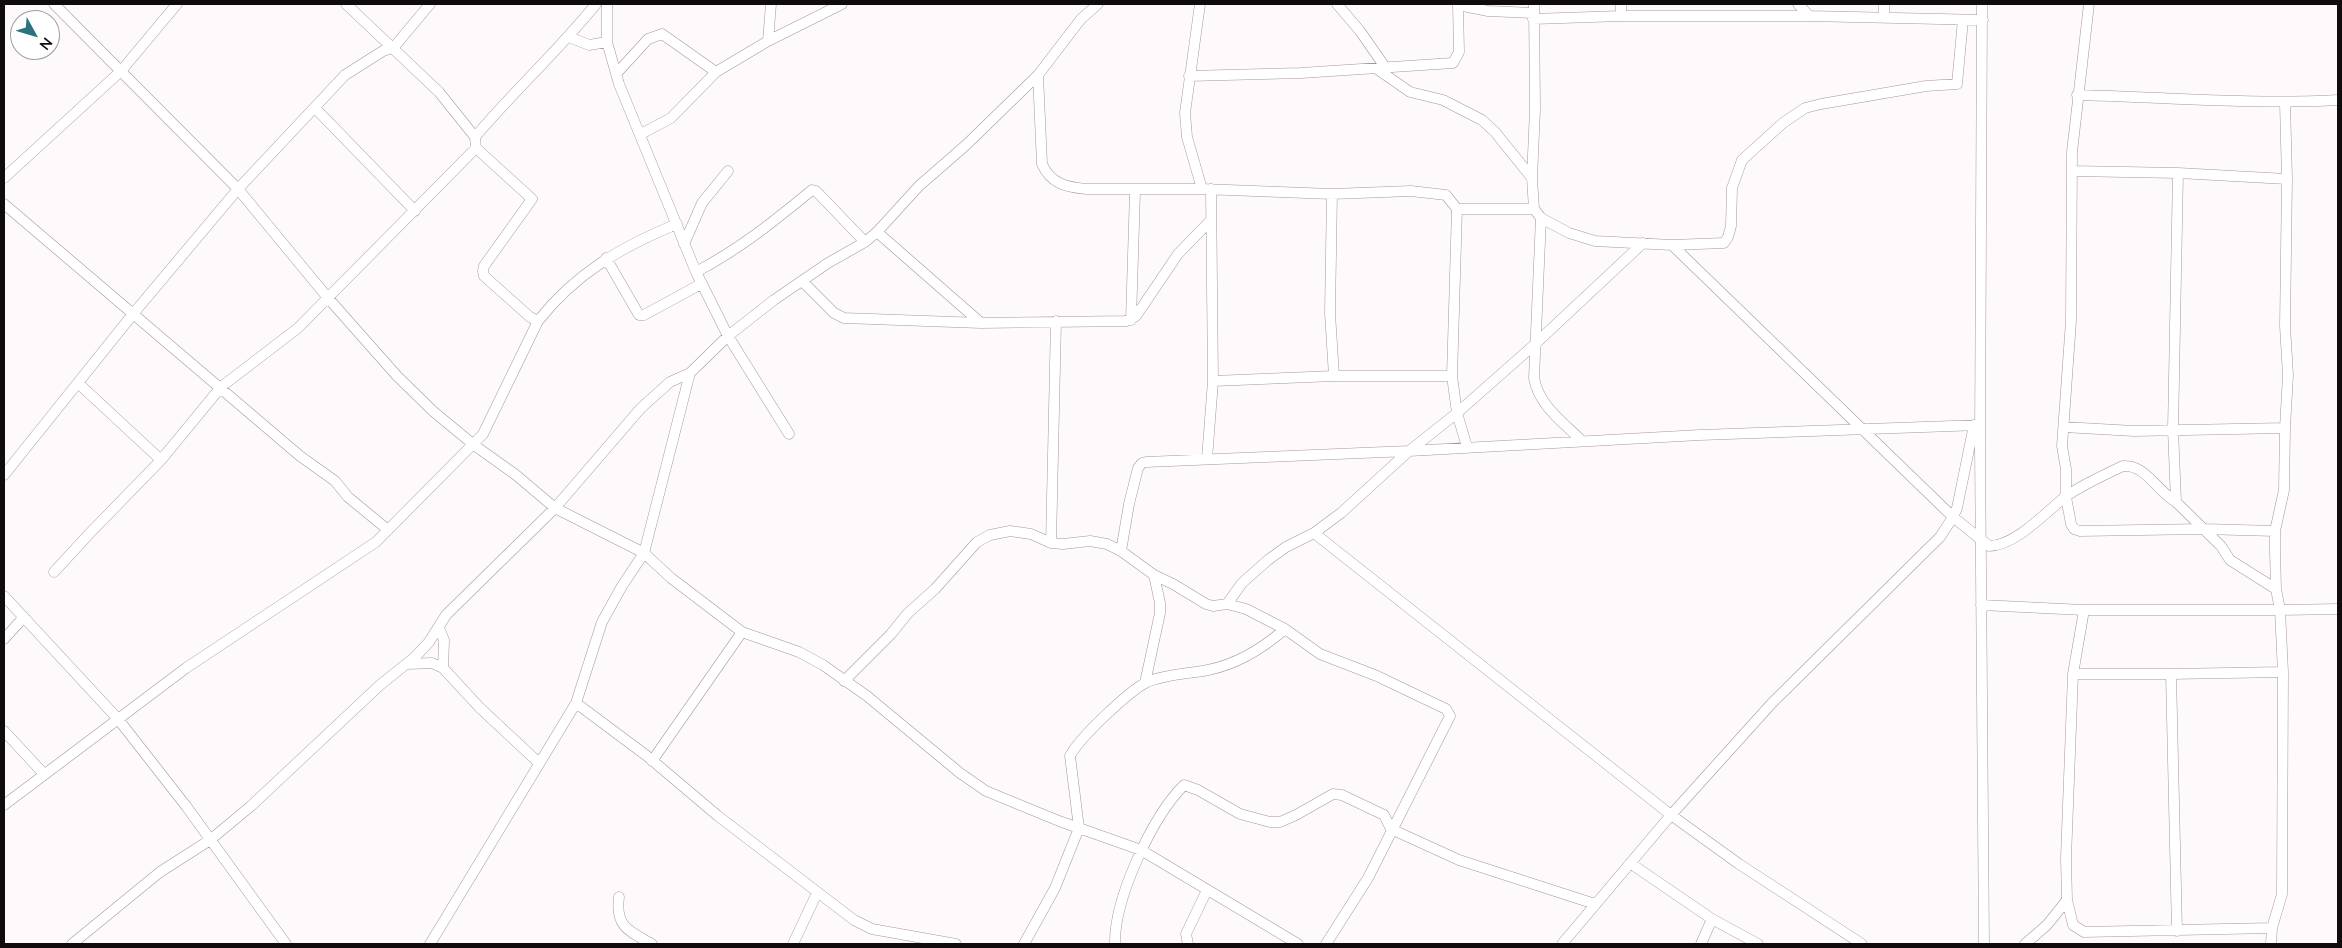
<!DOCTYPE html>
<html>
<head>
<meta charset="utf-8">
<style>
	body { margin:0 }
	#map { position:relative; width:2342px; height:948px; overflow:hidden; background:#fef9fa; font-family:Lato,sans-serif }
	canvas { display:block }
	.frame { position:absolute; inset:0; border:5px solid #100c0d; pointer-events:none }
	.north { position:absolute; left:10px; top:10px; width:50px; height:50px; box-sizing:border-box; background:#fff; border:1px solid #9f9e9e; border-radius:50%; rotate:129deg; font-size:14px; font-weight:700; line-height:20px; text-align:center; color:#100c0d }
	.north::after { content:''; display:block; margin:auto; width:18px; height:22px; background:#2a727d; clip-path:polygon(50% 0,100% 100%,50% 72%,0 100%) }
</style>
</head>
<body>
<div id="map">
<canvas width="2342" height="948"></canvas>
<div class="frame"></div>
<div class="north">N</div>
</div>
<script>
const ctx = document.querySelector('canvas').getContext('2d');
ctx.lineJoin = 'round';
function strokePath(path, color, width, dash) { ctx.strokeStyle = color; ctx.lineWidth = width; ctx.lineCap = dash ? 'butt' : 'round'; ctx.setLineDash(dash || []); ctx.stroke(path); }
const minor = new Path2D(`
	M 54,4 L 238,189 L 328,298 L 397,376 L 434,412 L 474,445 L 516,475 L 555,508 L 644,553 L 671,578 L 742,632 L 799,652 L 823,665 L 867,696 L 960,773 L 986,791 L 1059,821 L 1141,850 L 1298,944
	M 346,4 L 439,92 L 475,137
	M 607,4 L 607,42 L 619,84 L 696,272 L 728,336 L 789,434
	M 1200,4 L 1185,113 L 1187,137 L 1202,189
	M 1337,4 L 1360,31 L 1385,67
	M 1534,4 L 1535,109 L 1532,178 L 1534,209 L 1541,218 L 1534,378 C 1539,406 1563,422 1582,441
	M 1621,4 L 1621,16
	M 1798,4 L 1809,16
	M 1982,4 L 1980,446 L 1984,944
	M 2089,4 L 2072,152 L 2071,321 L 2062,446 L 2066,469 L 2066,497 L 2071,524 L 2074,529 L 2080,531 L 2203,529 L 2275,531
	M 1458,5 L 1488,11 L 1533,13
	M 1884,17 L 1884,4
	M 1533,19 L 1621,16 L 1809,16 L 1983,20
	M 569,37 L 589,45 L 607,42
	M 768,41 L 771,4
	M 1377,69 L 1410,92 L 1443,100 L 1482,120 L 1495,132 L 1532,178
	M 616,74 L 648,39 L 662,34 L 716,72
	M 1038,75 L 1042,164 C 1051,184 1066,187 1086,189 L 1202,189 L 1332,194 L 1411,191 L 1446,195 L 1457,209 L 1534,209
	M 1189,76 L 1301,73 L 1453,63 L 1459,52 L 1458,4
	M 2077,95 C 2164,97 2251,105 2338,100
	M 315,108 L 415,211
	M 641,134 L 671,118 L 716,72 L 768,41 L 842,4
	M 476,148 L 532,199 L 484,266 L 483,271 L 484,276 L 530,317 L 538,321
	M 2072,171 L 2178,173
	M 4,178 L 121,71 L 177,4
	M 1332,194 L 1330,313 L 1334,376 L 1452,376
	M 4,204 L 300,456 L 335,481 L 348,497 L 388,530
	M 1457,209 L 1452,376 L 1457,413 L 1467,447
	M 1541,218 L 1569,233 L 1595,241 L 1672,245 L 1953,517 L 1989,546 C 2015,546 2045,513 2065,497 C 2080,486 2106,474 2123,466 C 2145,464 2157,491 2176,502
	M 877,232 L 981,323
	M 684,244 L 702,203 L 728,171
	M 1672,245 L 1724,243 L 1728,237 L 1731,226 L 1732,188 L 1742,160 L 1783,123 L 1805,108 L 1821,104 L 1926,86 L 1957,84 L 1963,20
	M 606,258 L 639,315 L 644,315 L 701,284
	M 696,272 C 741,248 773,222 812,190 L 816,191 L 865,242
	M 802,281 L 834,313 L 844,318 L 981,323 L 1126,321 L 1136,316 L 1178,254 L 1211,220
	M 1131,320 L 1135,191
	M 1213,381 L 1334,376
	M 78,383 L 161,460
	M 2064,427 L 2134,431 L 2285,428 L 2288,375 L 2285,326 L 2287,179 L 2285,103
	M 1207,459 L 1213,381 L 1211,189
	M 4,475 L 133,314 L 238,189 L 345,75 L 383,51 L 394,47 L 430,4
	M 1314,533 L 1671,815 L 1739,864 L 1862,944
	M 1051,543 L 1056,321
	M 1121,551 L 1129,504 L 1138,468 L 1142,463 L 1146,462 L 1409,451 L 1700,435 L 1980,425
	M 54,572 L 89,534 L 161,460 L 221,387 L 298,328 L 476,148 L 475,137 C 514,91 558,51 596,4
	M 1154,575 L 1173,584 L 1206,604 L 1213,606 L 1227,604 L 1246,609 L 1285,629 L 1320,654 L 1377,676 L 1446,709 L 1450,716 L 1368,878 L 1326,944
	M 2276,589 L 2230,560 L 2221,546 L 2176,502 L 2173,429 L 2178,173 L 2287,179
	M 4,596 L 118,719 L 186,806 L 286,944
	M 1227,604 L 1242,583 L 1268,560 L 1286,547 L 1314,533 L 1341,513 L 1409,451 L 1457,413 L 1534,345 L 1643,243
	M 1981,605 L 2084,610 L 2280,610 L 2276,589 L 2275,551 L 2275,531 L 2284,490 L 2285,428
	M 2084,610 L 2073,674 L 2066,858 L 2067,900 L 2073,925 L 2084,932 L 2272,928 L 2282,894 L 2283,672 L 2280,610 L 2338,609
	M 439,628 L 444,640 L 443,668
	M 4,639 L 24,617
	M 408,664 L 432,663 L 443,668 L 480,708 L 539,763
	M 2073,674 L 2171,674
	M 844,681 L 891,634 L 908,613 L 935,589 L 977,542 L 990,535 L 1010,531 L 1031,534 L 1051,543 L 1063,544 L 1090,541 L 1107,544 L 1121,551 L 1154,575 L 1160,603 L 1160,613 L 1145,683
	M 576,703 L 647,756 L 718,816 L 854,920 L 872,929 L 956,944
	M 4,731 L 44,774
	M 652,761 L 742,632
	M 4,805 L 186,668 L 376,542 L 483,434 L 538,321 C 576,273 621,247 677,224
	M 1630,863 L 1712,919 L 1758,944
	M 619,897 C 615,927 629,931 652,944
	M 2177,931 L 2171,674 L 2283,672
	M 72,944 L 160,872 L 210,840 L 251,806 L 380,685 L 415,657 L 429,642 L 446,615 L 555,508 L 641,408 L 670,382 L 690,373 L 728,336 L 774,300 L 828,263 L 865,242 L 877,232 L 919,186 L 966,145 L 1038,75 L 1081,19 L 1098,4
	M 430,944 L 576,703 L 602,622 L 622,586 L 644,553 L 690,373
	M 793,944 L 817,893
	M 1024,944 L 1055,888 L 1079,828 L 1070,756 C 1079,738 1129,691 1147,682 C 1167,674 1187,674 1208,670 C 1238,664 1262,649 1285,629
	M 1115,944 C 1114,899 1152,817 1184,785 L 1198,790 L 1240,814 L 1270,822 L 1280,822 L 1296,815 L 1333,794 L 1342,795 L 1384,815 L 1391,829 L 1459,860 L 1595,904
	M 1188,944 L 1186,934 L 1207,890
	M 1562,944 L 1671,815 L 1772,703 L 1940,537 L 1953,517 L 1957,508 L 1974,425
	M 1701,944 L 1712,919
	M 2025,944 L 2047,925 L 2067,900
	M 2271,944 L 2272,928`);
strokePath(minor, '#a4989a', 11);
strokePath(minor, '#fff', 10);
</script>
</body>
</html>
